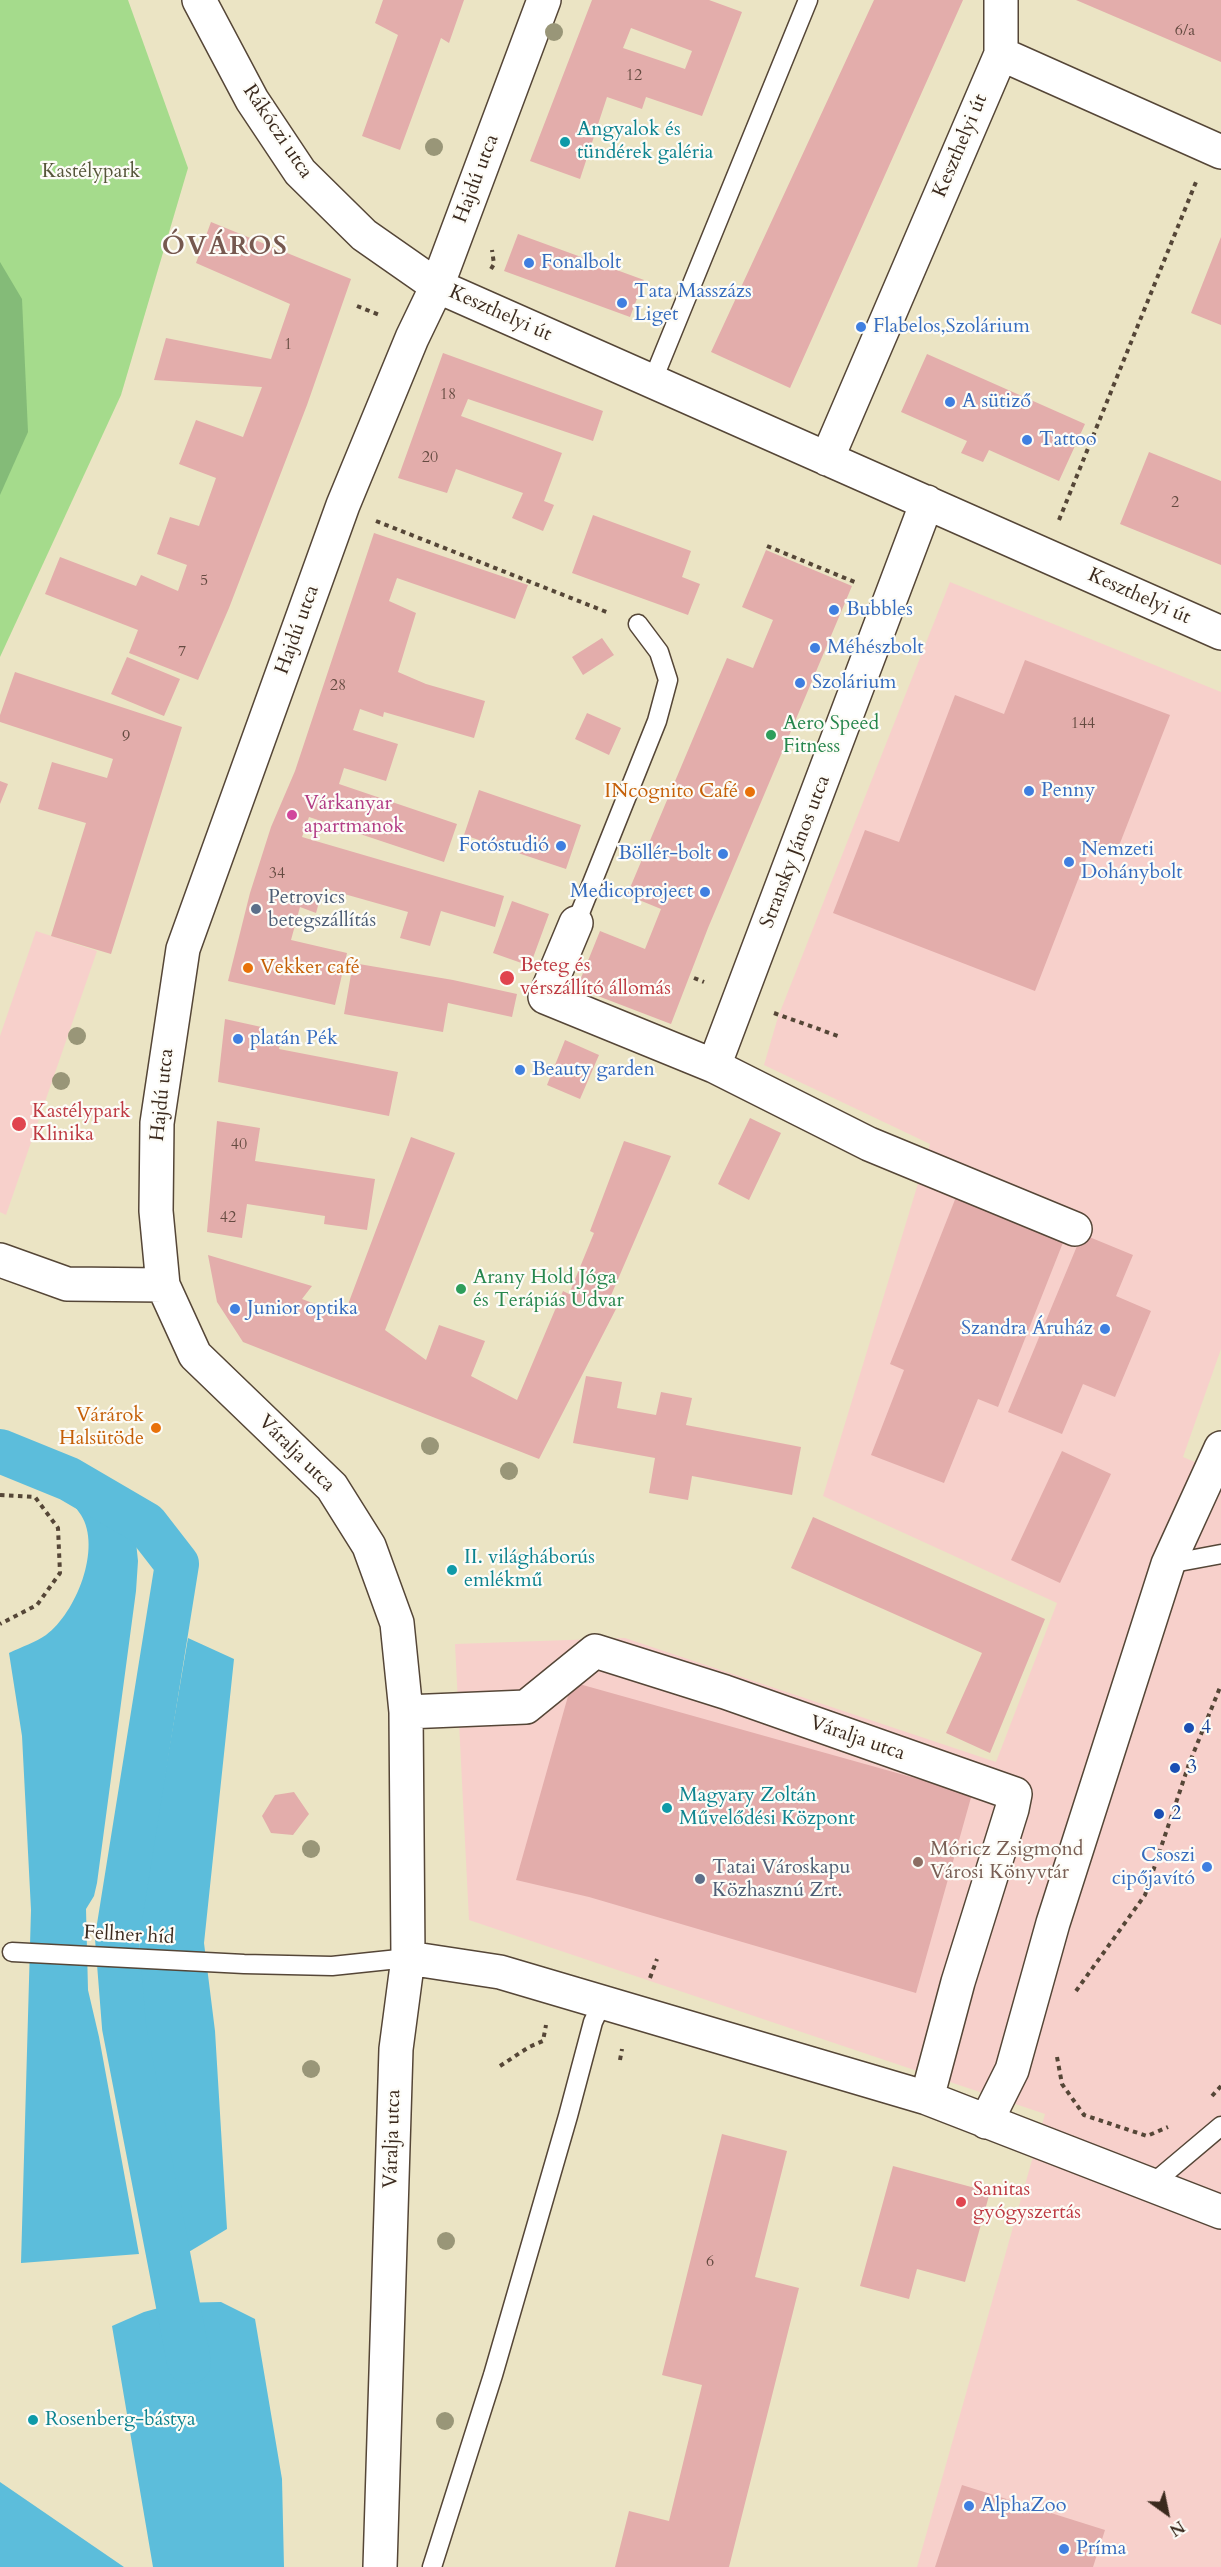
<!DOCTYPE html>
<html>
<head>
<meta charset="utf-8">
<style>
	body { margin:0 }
	#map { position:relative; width:1221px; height:2567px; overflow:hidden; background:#ebe4c4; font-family:Cardo,serif }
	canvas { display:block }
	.north { position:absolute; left:1137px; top:2483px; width:60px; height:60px; -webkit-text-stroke:4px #fdfcf7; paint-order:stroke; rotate:147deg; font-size:16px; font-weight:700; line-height:24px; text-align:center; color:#3b2a1e }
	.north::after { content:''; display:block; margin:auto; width:21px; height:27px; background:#3b2a1e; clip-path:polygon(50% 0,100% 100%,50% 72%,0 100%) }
</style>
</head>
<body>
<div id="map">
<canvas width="1221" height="2567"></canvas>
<div class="north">N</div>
</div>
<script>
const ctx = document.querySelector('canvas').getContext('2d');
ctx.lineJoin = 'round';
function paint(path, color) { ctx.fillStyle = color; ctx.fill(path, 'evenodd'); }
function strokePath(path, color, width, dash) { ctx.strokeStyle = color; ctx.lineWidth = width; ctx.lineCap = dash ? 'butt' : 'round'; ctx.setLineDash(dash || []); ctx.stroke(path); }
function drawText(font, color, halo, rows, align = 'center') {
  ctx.font = font + ' Cardo,serif'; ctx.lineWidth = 4.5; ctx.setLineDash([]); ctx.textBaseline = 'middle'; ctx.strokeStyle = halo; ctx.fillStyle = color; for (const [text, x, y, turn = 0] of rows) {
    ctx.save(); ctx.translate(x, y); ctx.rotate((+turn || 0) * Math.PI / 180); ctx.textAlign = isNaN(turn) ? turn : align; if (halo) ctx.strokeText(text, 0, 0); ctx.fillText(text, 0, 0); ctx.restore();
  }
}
paint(new Path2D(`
	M 950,582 L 1221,692 L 1221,1349 L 1183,1457 L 1221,1473 L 1221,2567 L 917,2567 L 1045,2114 L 469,1920 L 455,1644 L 625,1638 L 996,1762 L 1057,1603 L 823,1496 L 930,1144 L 764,1065 L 778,1017 Z
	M 36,931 L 97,951 L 6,1215 L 0,1212 L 0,1036 Z`), '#f7d0cb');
paint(new Path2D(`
	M 0,0 L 128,0 L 188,168 L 121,395 L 0,657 Z`), '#a5db8c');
paint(new Path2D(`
	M 0,262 L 22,299 L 28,432 L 0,495 Z`), '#84bb78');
paint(new Path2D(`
	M 52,1452 L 131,1495 L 138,1561 L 136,1591 L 97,1883 L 94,1896 L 86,1909 L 88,1990 L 99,2037 L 139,2254 L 21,2263 L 31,1910 L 22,1736 L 9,1653 C 21,1647 36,1642 46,1635 C 76,1613 102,1548 81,1515 C 70,1497 53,1488 36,1477 Z
	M 188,1638 L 234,1659 L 204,1943 L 215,2031 L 227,2229 L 182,2256 L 142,2032 L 139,1926 Z
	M 221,2302 L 255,2319 L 282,2479 L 284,2567 L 153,2567 L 112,2326 L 144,2312 L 177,2303 Z
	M 0,2482 L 124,2567 L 0,2567 Z`), '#5cbddb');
strokePath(new Path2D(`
	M 0,1451 L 69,1479 L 146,1524 L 177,1564 L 117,1938 L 124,2027 L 189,2362`), '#5cbddb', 44);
paint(new Path2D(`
	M 383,0 L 464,0 L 449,43 L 441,38 L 400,150 L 362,136 L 398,35 L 375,23 Z
	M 592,0 L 709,0 L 742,12 L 702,116 L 646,97 L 642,109 L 607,97 L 580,179 L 530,161 ZM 631,28 L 692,51 L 685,69 L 623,48 Z
	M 874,0 L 963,0 L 790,388 L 711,352 Z
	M 1076,0 L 1221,0 L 1221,62 Z
	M 211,222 L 351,279 L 307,405 L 229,608 L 198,680 L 129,653 L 138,630 L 45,594 L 60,557 L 136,586 L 141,575 L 178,591 L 187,565 L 157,554 L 170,517 L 199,526 L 216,478 L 179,464 L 196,420 L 243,437 L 262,387 L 154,380 L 166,338 L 271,359 L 290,304 L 196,263 Z
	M 518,234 L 644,280 L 630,317 L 504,271 Z
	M 1221,237 L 1221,325 L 1191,313 Z
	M 443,353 L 603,411 L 593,441 L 468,399 L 461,416 L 562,453 L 544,501 L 554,505 L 543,531 L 512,518 L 523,493 L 456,469 L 447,493 L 398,478 Z
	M 927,354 L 1085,424 L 1059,481 L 989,450 L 983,462 L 961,453 L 967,441 L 901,412 Z
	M 1149,452 L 1221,481 L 1221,565 L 1120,524 Z
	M 593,515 L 691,551 L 682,577 L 700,584 L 688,615 L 572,573 Z
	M 374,533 L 528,585 L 515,619 L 397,578 L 389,601 L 416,613 L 398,672 L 426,684 L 485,701 L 474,738 L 384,712 L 383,717 L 360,709 L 353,730 L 398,744 L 386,781 L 344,768 L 339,784 L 457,824 L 444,862 L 309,817 L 302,837 L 504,896 L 495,927 L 441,911 L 430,946 L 400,938 L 408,912 L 323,888 L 316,913 L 300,907 L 291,940 L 347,953 L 335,1005 L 228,981 L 250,893 L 271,827 L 295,771 Z
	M 766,550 L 852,586 L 708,928 L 671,1024 L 577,988 L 600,931 L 645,949 L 661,909 L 627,895 L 727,658 L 753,668 L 773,620 L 742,607 Z
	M 602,638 L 614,655 L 583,675 L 572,657 Z
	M 127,657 L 180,679 L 164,716 L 111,694 Z
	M 1025,660 L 1170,715 L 1115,856 L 1091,846 L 1035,991 L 833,913 L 865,830 L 899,842 L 955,695 L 1004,714 Z
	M 15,672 L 182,727 L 111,954 L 51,936 L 86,823 L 38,809 L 52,762 L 107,778 L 113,759 L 0,722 L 0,715 Z
	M 587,713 L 621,728 L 609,755 L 575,739 Z
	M 0,781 L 8,784 L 0,804 Z
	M 479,790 L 581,825 L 566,869 L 464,835 Z
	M 512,901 L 549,914 L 530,966 L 493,953 Z
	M 353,963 L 453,980 L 517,994 L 512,1017 L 448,1003 L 443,1032 L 344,1014 Z
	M 225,1019 L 266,1028 L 265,1034 L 281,1037 L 279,1049 L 398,1072 L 389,1116 L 218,1082 Z
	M 565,1040 L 599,1055 L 580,1099 L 547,1085 Z
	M 750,1118 L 781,1133 L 749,1200 L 718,1184 Z
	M 217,1121 L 260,1128 L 255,1161 L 375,1179 L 367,1230 L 324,1224 L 325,1216 L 247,1204 L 242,1238 L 207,1232 Z
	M 411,1137 L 455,1153 L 385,1330 L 426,1360 L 439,1325 L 485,1341 L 471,1376 L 517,1400 L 563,1291 L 569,1294 L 594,1233 L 590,1231 L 624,1141 L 671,1156 L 606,1307 L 616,1309 L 539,1459 L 243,1342 L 217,1302 L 208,1255 L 312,1286 L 302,1299 L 344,1315 Z
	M 956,1197 L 1064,1240 L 998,1407 L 978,1399 L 944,1483 L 871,1455 L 904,1370 L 890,1364 Z
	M 1082,1234 L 1133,1255 L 1116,1296 L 1151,1311 L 1115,1397 L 1083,1384 L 1062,1434 L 1008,1412 Z
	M 586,1376 L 622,1382 L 617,1408 L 656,1415 L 661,1392 L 692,1398 L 686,1425 L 801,1447 L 792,1495 L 692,1476 L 688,1500 L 649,1493 L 655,1458 L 573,1443 Z
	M 1062,1451 L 1111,1474 L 1060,1583 L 1011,1560 Z
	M 813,1517 L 1045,1619 L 990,1753 L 946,1733 L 982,1653 L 791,1568 Z
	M 572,1682 L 972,1794 L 916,1993 L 589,1897 L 516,1880 Z
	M 294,1792 L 309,1814 L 293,1835 L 271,1833 L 262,1816 L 275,1795 Z
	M 722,2134 L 787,2151 L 755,2277 L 799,2288 L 729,2567 L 615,2567 L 629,2511 L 669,2521 L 702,2385 L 662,2375 Z
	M 893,2166 L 990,2192 L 965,2282 L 917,2269 L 909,2299 L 860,2286 Z
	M 962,2485 L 1105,2530 L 1093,2567 L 935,2567 Z`), '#e3adab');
const lane = new Path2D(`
	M 652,382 L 808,0
	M 576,923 L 657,721 L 668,680 L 659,652 L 638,624
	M 1168,1564 L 1221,1554
	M 12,1952 L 244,1964 L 332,1966 L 408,1958
	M 1151,2185 L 1221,2126
	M 432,2567 L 493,2375 L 568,2116 L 593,2022 L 602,2003`);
const street = new Path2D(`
	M 199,0 L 252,100 L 300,172 L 364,235 L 437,286 L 1221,633
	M 1001,54 L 1001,0
	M 827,459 L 1001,54 L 1221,152
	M 576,923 L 545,997 L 714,1066 L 869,1144 L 1075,1229
	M 714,1066 L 927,502
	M 0,1260 L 67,1284 L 163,1285
	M 406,1712 L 526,1707 L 595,1651 L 725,1692 L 1015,1794 L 1012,1809 L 958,1982 L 927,2098
	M 408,1958 L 500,1972 L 927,2098 L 1221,2212
	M 986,2122 L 1012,2070 L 1053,1923 L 1168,1564 L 1221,1448
	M 380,2567 L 396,2049 L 408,1958 L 406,1712 L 397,1623 L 369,1546 L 332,1487 L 195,1355 L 163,1285 L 156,1211 L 157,1123 L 183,949 L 343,505 L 412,338 L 437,286 L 544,0`);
strokePath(lane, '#554637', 21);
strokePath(street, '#554637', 36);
strokePath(new Path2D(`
	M 491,269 L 494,264 L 492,250
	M 357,306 L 382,316
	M 1059,520 L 1196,182
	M 376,521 L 609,613
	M 767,546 L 857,583
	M 694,978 L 704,982
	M 774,1013 L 838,1036
	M 0,1495 L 35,1497 L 58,1528 L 60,1573 L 37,1605 L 0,1624
	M 650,1978 L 657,1959
	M 1076,1991 L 1145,1895 L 1189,1764 L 1221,1685
	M 1057,2057 L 1062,2084 L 1084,2115 L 1147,2136 L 1168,2127
	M 620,2060 L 622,2049
	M 500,2066 L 529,2047 L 543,2041 L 546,2025
	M 1212,2096 L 1221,2086`), '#554637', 4, [4.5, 4.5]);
strokePath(lane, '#fff', 18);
strokePath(street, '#fff', 33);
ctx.fillStyle = '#999678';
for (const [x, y] of [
	[554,32],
	[434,147],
	[77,1036],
	[61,1081],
	[430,1446],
	[509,1471],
	[311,1849],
	[311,2069],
	[446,2241],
	[445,2421]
]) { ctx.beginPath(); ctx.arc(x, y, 9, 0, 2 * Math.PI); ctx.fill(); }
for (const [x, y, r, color] of [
	[565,142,6,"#0f9aa8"],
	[529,263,6,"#3f7fe0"],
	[622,303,6,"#3f7fe0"],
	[861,327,6,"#3f7fe0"],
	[950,402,6,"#3f7fe0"],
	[1027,440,6,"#3f7fe0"],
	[834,610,6,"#3f7fe0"],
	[815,648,6,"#3f7fe0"],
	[800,683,6,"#3f7fe0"],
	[771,735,6,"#2e9e5b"],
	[1029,791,6,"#3f7fe0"],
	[750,792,6,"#e8710a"],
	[292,815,6,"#d1479c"],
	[561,846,6,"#3f7fe0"],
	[723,854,6,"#3f7fe0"],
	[1069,862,6,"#3f7fe0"],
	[705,892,6,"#3f7fe0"],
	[256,909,6,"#5c6f8a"],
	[248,968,6,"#e8710a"],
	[507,978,8,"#e0444e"],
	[238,1039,6,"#3f7fe0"],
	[520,1070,6,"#3f7fe0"],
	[19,1124,8,"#e0444e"],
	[461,1289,6,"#2e9e5b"],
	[235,1309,6,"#3f7fe0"],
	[1105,1329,6,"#3f7fe0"],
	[156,1428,6,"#e8710a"],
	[452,1570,6,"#0f9aa8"],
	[1189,1728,6,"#1a4fb4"],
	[1175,1768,6,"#1a4fb4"],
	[667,1808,6,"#0f9aa8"],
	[1159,1814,6,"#1a4fb4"],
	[918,1862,6,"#8d6e63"],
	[1207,1867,6,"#3f7fe0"],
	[700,1879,6,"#5c6f8a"],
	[961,2202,6,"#e0444e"],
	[33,2420,6,"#0f9aa8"],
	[969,2506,6,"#3f7fe0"],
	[1064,2549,6,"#3f7fe0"]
]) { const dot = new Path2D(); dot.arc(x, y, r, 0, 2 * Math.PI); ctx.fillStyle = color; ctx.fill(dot); strokePath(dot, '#fdfcf7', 2); }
drawText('16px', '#654b41', null, [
	["6/a",1185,31],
	["12",634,76],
	["1",288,345],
	["18",448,395],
	["20",430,458],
	["2",1175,503],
	["5",204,581],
	["7",182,652],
	["28",338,686],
	["144",1083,724],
	["9",126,737],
	["34",277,874],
	["40",239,1145],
	["42",228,1218],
	["6",710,2262]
]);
drawText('20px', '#0d838f', '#fdfcf7', [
	["Angyalok és",577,130],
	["tündérek galéria",577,153],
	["II. világháborús",464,1558],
	["emlékmű",464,1581],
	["Magyary Zoltán",679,1796],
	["Művelődési Központ",679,1819],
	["Rosenberg-bástya",45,2420]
], 'left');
drawText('20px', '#3b2a1e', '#fdfcf7', [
	["Rákóczi utca",277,132,56],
	["Keszthelyi út",961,146,-67],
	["Hajdú utca",477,179,-69],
	["Keszthelyi út",500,314,24],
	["Keszthelyi út",1139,597,24],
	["Hajdú utca",298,630,-70],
	["Stransky János utca",796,852,-69],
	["Hajdú utca",163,1095,-84],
	["Váralja utca",296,1454,45],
	["Váralja utca",857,1739,19],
	["Fellner híd",129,1936,3],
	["Váralja utca",393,2139,-88]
]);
drawText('20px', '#56563a', '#fdfcf7', [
	["Kastélypark",91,172]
]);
drawText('20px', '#366cbe', '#fdfcf7', [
	["Fonalbolt",541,263],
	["Tata Masszázs",634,292],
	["Liget",634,315],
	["Flabelos,Szolárium",873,327],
	["A sütiző",962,402],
	["Tattoo",1039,440],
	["Bubbles",846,610],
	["Méhészbolt",827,648],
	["Szolárium",812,683],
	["Penny",1041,791],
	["Fotóstudió",549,846,"right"],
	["Nemzeti",1081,850],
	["Dohánybolt",1081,873],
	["Böllér-bolt",711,854,"right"],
	["Medicoproject",693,892,"right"],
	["platán Pék",250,1039],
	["Beauty garden",532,1070],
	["Junior optika",247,1309],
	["Szandra Áruház",1093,1329,"right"],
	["Csoszi",1195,1856,"right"],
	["cipőjavító",1195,1879,"right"],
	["AlphaZoo",981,2506],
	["Príma",1076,2549]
], 'left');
drawText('20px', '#27864d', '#fdfcf7', [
	["Aero Speed",783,724],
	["Fitness",783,747],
	["Arany Hold Jóga",473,1278],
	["és Terápiás Udvar",473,1301]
], 'left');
drawText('20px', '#c56008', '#fdfcf7', [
	["INcognito Café",738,792],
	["Vekker café",260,968,"left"],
	["Várárok",144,1416],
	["Halsütöde",144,1439]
], 'right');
drawText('20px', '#b23c85', '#fdfcf7', [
	["Várkanyar",304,804],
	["apartmanok",304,827]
], 'left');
drawText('20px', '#4e5e75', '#fdfcf7', [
	["Petrovics",268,898],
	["betegszállítás",268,921],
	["Tatai Városkapu",712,1868],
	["Közhasznú Zrt.",712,1891]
], 'left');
drawText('20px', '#be3a42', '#fdfcf7', [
	["Beteg és",520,966],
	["vérszállító állomás",520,989],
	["Kastélypark",32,1112],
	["Klinika",32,1135],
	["Sanitas",973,2190],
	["gyógyszertás",973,2213]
], 'left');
drawText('20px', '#164399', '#fdfcf7', [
	["4",1201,1728],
	["3",1187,1768],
	["2",1171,1814]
], 'left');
drawText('20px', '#785e54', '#fdfcf7', [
	["Móricz Zsigmond",930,1850],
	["Városi Könyvtár",930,1873]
], 'left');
ctx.letterSpacing = '1.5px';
drawText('bold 26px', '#76584f', '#fdfcf7', [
	["ÓVÁROS",225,248]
]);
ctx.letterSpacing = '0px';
</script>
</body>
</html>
